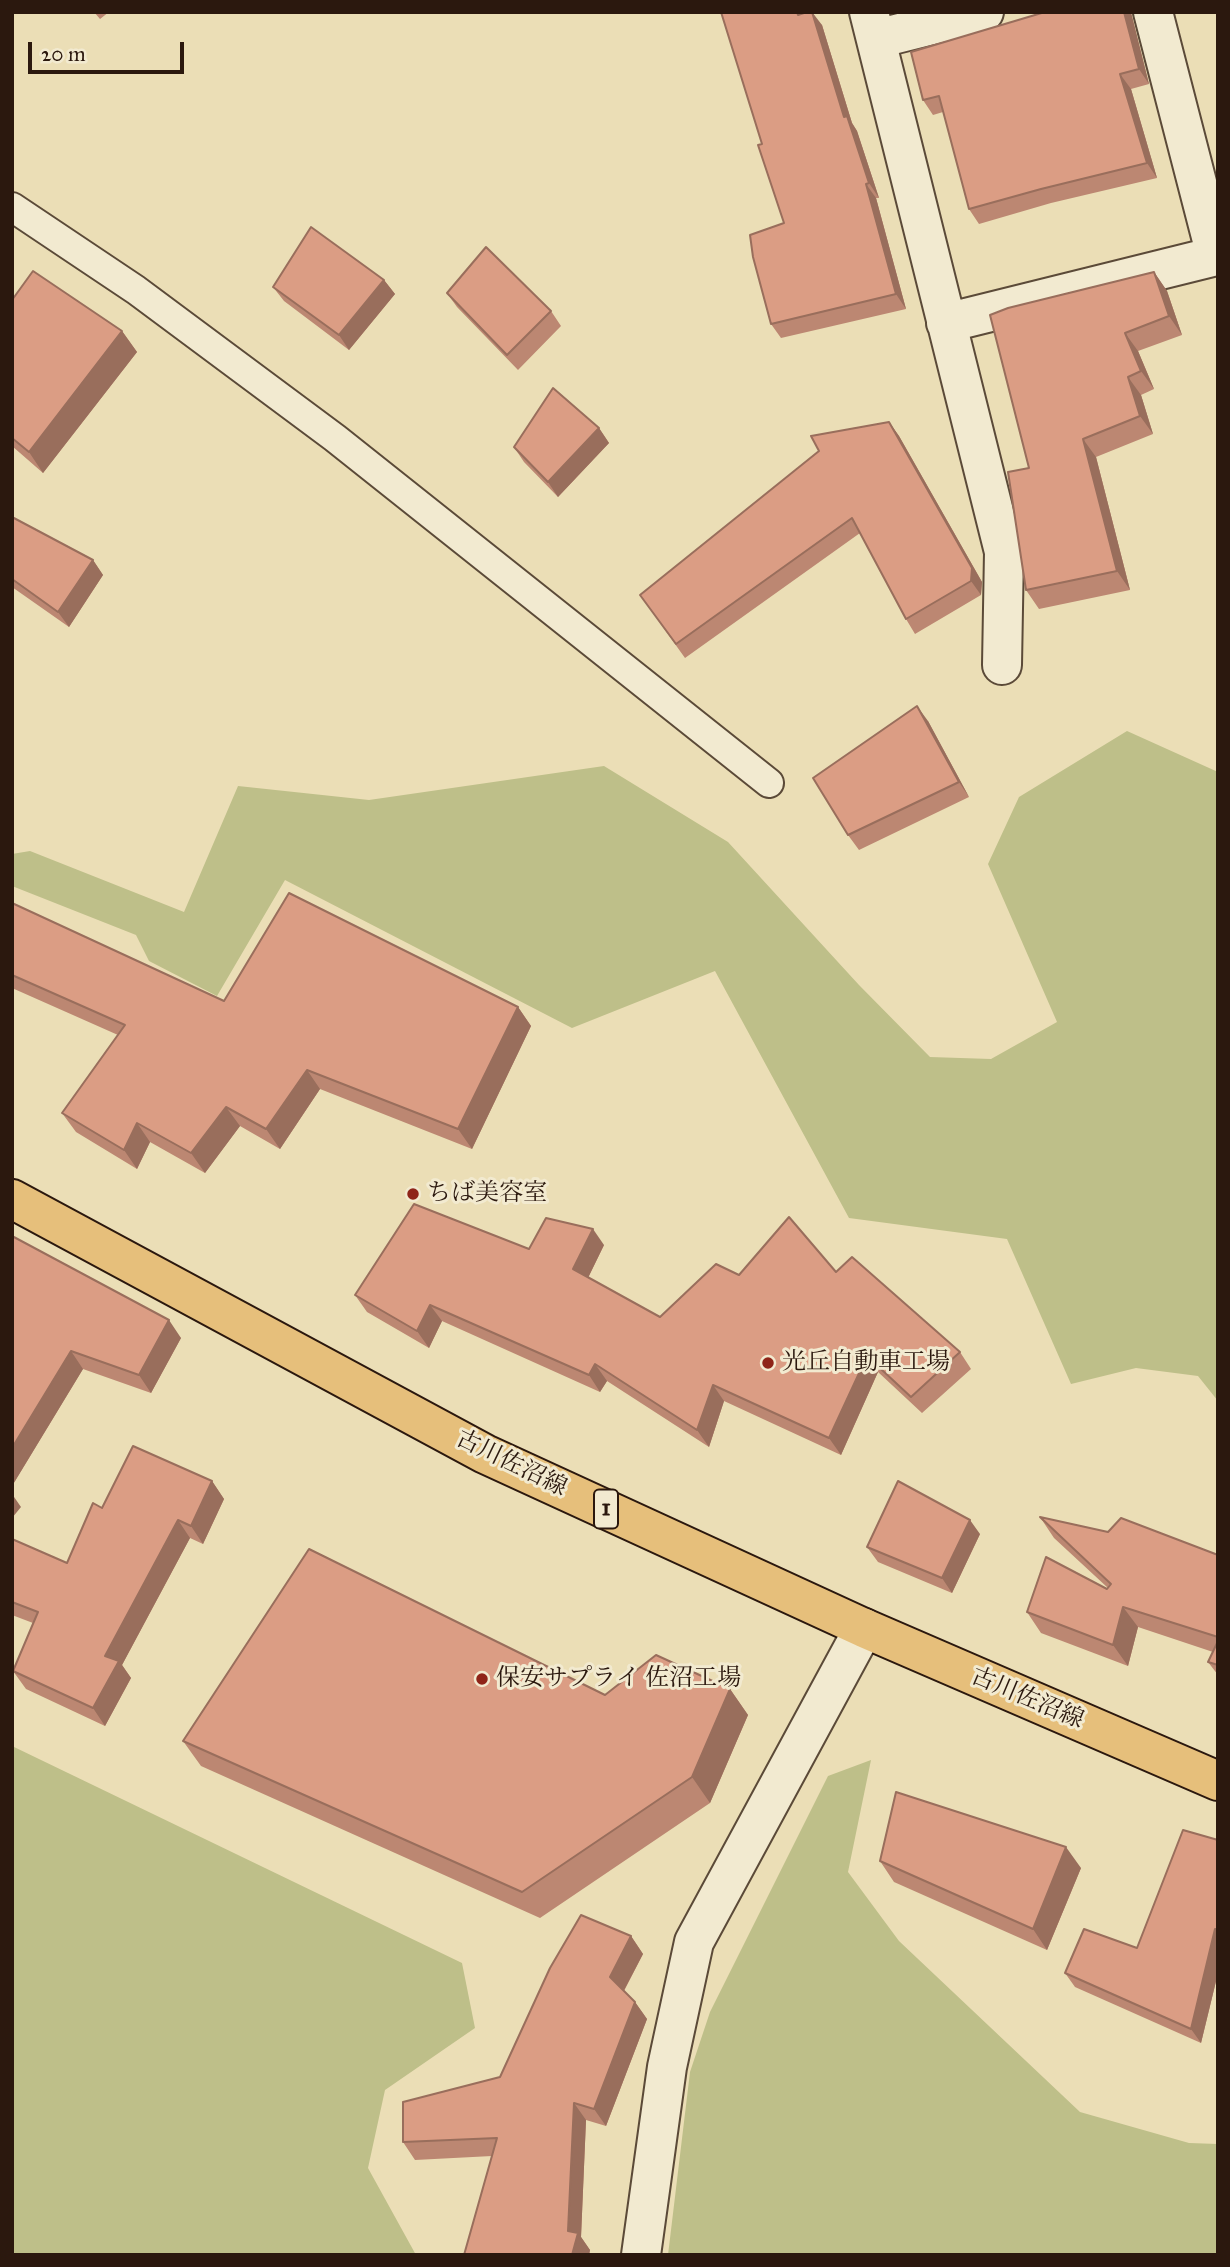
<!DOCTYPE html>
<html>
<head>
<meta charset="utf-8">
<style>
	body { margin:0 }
	#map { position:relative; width:1230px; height:2267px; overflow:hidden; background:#ebdeb6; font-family:"IM FELL Great Primer",serif }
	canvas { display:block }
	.frame { position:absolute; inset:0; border:14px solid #2b180e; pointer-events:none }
	.scale { position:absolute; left:28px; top:42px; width:156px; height:32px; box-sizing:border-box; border:4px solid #2b180e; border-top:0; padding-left:9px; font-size:21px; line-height:24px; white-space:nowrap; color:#2b180e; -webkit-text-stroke:5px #f2ead0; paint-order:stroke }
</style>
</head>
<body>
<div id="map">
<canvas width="1230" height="2267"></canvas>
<div class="frame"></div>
<div class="scale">20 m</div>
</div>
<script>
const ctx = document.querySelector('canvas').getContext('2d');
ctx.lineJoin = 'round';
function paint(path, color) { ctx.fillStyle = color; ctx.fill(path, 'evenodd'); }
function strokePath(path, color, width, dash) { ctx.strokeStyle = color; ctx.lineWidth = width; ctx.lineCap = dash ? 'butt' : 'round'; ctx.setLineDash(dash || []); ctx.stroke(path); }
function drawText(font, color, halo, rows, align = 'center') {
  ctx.font = font + ' "IM FELL Great Primer","Noto Serif JP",serif'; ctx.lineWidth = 6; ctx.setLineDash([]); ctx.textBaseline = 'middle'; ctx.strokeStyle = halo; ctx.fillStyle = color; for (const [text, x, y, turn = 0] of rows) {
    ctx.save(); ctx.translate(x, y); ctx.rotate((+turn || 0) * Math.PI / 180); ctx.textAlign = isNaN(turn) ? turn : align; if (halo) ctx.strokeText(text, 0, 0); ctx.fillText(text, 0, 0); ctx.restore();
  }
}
paint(new Path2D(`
	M 1127,731 L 1218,772 L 1218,1401 L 1198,1376 L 1136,1368 L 1071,1384 L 1007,1239 L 849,1218 L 715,971 L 572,1028 L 285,880 L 217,996 L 149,961 L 136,935 L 12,886 L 12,854 L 30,851 L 184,912 L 238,786 L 369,800 L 604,766 L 728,842 L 859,985 L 930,1057 L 991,1059 L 1057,1022 L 988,864 L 1019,797 Z
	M 12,1746 L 462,1963 L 475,2028 L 385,2090 L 368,2168 L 416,2255 L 12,2255 Z
	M 871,1760 L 848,1872 L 899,1941 L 1080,2112 L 1189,2143 L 1218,2144 L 1218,2255 L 668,2255 L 690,2072 L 710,2012 L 828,1776 Z`), '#bebf89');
const lane = new Path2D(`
	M 12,207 L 136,290 L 335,438 L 769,783`);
const street = new Path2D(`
	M 869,12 L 1004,552 L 1002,665
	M 876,39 L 984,12
	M 946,323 L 1216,256 L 1153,12
	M 641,2255 L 667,2067 L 694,1942 L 864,1628`);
const primary = new Path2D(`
	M 12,1199 L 485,1454 L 864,1628 L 1218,1781`);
strokePath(lane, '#5b4a38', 32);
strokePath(street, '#5b4a38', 42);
strokePath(primary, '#2b180e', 42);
strokePath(lane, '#f2ead0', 28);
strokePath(street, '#f2ead0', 38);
strokePath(primary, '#e6bf7b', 38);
paint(new Path2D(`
	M 94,12 L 109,12 L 100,19 Z
	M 721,12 L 803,12 L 822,25 L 852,123 L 857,131 L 879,198 L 876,198 L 906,309 L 781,338 L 771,324 L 784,223 L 762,144 Z
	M 1132,17 L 1149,84 L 1131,89 L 1157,178 L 1051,203 L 979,224 L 969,209 L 943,112 L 933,115 L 923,100 Z
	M 1154,272 L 1167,291 L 1182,335 L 1138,351 L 1154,389 L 1141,395 L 1153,434 L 1096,457 L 1130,590 L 1039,609 L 1026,590 L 1029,468 Z
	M 384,280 L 395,294 L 349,350 L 284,301 L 273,287 Z
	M 447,293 L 551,311 L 561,326 L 518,370 L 457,307 Z
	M 12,300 L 122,331 L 137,352 L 43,473 L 12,446 Z
	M 889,422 L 899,436 L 982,582 L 981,595 L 915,634 L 906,619 L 860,533 L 685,658 L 650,609 Z
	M 599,428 L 609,443 L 558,497 L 524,462 L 514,447 Z
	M 12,517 L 93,560 L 103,575 L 69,627 L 12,587 Z
	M 928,721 L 969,797 L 859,850 L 848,835 Z
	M 12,903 L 224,1001 L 518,1007 L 531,1026 L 472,1149 L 320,1089 L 280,1149 L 240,1126 L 205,1173 L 150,1142 L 137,1169 L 76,1132 L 62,1113 L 118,1035 L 12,988 Z
	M 12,1236 L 181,1338 L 151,1393 L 83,1369 L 12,1486 Z
	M 604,1245 L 588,1278 L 660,1317 L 739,1275 L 836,1272 L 960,1352 L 971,1369 L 922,1413 L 878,1372 L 841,1455 L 724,1401 L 709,1447 L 607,1381 L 600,1392 L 442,1321 L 429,1348 L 367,1312 L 355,1295 L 529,1249 Z
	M 212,1481 L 224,1499 L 203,1544 L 190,1538 L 122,1665 L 131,1678 L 105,1726 L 26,1689 L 13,1671 L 33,1623 L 12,1615 L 12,1539 L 67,1563 L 102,1508 Z
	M 1040,1517 L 1108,1532 L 1218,1555 L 1218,1675 L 1208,1662 L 1213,1652 L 1138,1627 L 1128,1666 L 1041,1633 L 1027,1612 L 1107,1589 L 1108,1588 L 1054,1538 Z
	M 980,1534 L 952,1593 L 878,1562 L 867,1547 Z
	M 730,1689 L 748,1715 L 710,1803 L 540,1918 L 201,1766 L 183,1741 L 605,1695 Z
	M 1218,1840 L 1218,1973 L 1201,2043 L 1075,1987 L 1065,1973 L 1137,1948 Z
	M 880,1861 L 1081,1868 L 1047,1950 L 894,1882 Z
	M 631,1936 L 643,1954 L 624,1991 L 635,2002 L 647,2019 L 606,2126 L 586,2120 L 581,2237 L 590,2250 L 589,2255 L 464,2255 L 492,2156 L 415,2160 L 403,2142 L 500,2077 Z`), '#bc8772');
paint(new Path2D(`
	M 812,12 L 822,25 L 852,123 L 857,131 L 879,198 L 869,183 L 844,117 Z
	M 1124,12 L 1131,12 L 1149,84 L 1139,69 Z
	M 1120,74 L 1131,89 L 1157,178 L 1147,163 Z
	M 866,184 L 876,198 L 906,309 L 896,294 Z
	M 1154,272 L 1167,291 L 1182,335 L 1169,316 Z
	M 384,280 L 395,294 L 349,350 L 339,335 Z
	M 122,331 L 137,352 L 43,473 L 29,452 Z
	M 1125,333 L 1138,351 L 1154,389 L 1141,371 Z
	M 1128,377 L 1141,395 L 1153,434 L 1140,416 Z
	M 889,422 L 899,436 L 982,582 L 981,595 L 971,581 Z
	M 599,428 L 609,443 L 558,497 L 548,482 Z
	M 1083,439 L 1096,457 L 1130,590 L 1117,571 Z
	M 93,560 L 103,575 L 69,627 L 58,612 Z
	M 917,706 L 928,721 L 969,797 L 959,782 Z
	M 518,1007 L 531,1026 L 472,1149 L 458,1129 Z
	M 307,1070 L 320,1089 L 280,1149 L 266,1129 Z
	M 226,1107 L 240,1126 L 205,1173 L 191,1153 Z
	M 137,1123 L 150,1142 L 137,1169 L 124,1150 Z
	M 593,1229 L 604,1245 L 584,1286 L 573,1269 Z
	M 430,1305 L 442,1321 L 429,1348 L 417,1331 Z
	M 169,1320 L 181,1338 L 151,1393 L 139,1375 Z
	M 71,1351 L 83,1369 L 12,1486 L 12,1448 Z
	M 867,1356 L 878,1372 L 841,1455 L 829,1438 Z
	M 595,1364 L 607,1381 L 600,1392 L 589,1375 Z
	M 713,1385 L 724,1401 L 709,1447 L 697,1430 Z
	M 212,1481 L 224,1499 L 203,1544 L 191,1526 Z
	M 12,1494 L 21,1507 L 12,1518 Z
	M 178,1520 L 190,1538 L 122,1665 L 131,1678 L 105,1726 L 93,1708 L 105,1656 Z
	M 970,1520 L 980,1534 L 952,1593 L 942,1578 Z
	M 1123,1607 L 1138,1627 L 1128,1666 L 1113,1645 Z
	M 730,1689 L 748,1715 L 710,1803 L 692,1777 Z
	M 1066,1847 L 1081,1868 L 1047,1950 L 1033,1929 Z
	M 1215,1929 L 1218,1932 L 1218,1973 L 1201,2043 L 1191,2029 Z
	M 631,1936 L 643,1954 L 622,1994 L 610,1977 Z
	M 635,2002 L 647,2019 L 606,2126 L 594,2109 Z
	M 574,2103 L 586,2120 L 581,2237 L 590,2250 L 589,2255 L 572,2255 L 568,2231 Z`), '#996e5c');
const building = new Path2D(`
	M 721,12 L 797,12 L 798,15 L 807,12 L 812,12 L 844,117 L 847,116 L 869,183 L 866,184 L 896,294 L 771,324 L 753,257 L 750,235 L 784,223 L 758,145 L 762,144 Z
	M 1045,12 L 1124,12 L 1139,69 L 1120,74 L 1147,163 L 1041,189 L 969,209 L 939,96 L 923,100 L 911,52 Z
	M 311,227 L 384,280 L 339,335 L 273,287 Z
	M 486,247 L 551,311 L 507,355 L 447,293 Z
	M 33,271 L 122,331 L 29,452 L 12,438 L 12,300 Z
	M 1154,272 L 1169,316 L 1125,333 L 1141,371 L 1128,377 L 1140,416 L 1083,439 L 1117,571 L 1026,590 L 1008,472 L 1029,468 L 990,315 L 1008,308 Z
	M 553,388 L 599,428 L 548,482 L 514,447 Z
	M 889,422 L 972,568 L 971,581 L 906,619 L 852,518 L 676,644 L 640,595 L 819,451 L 811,436 Z
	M 12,517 L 93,560 L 58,612 L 12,579 Z
	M 917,706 L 959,782 L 848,835 L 813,778 Z
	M 289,893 L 518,1007 L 458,1129 L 307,1070 L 266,1129 L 226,1107 L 191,1153 L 137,1123 L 124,1150 L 62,1113 L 125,1025 L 12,975 L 12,903 L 224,1001 Z
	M 414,1204 L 529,1249 L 546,1218 L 593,1229 L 573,1269 L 660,1317 L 716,1264 L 739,1275 L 789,1217 L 836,1272 L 852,1257 L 960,1352 L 911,1397 L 867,1356 L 829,1438 L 713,1385 L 697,1430 L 595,1364 L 589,1375 L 430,1305 L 417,1331 L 355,1295 Z
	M 12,1236 L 169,1320 L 139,1375 L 71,1351 L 12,1448 Z
	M 133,1446 L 212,1481 L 191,1526 L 178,1520 L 105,1656 L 119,1661 L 93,1708 L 13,1671 L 38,1612 L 12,1602 L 12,1539 L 67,1563 L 93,1503 L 102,1508 Z
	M 898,1481 L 970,1520 L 942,1578 L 867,1547 Z
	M 1040,1517 L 1108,1532 L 1121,1518 L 1218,1555 L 1218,1637 L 1123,1607 L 1113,1645 L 1027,1612 L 1046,1557 L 1107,1589 L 1111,1584 Z
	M 309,1549 L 605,1695 L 656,1655 L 730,1689 L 692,1777 L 522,1892 L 183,1741 Z
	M 1218,1641 L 1218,1665 L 1208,1662 Z
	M 896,1792 L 1066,1847 L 1033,1929 L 880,1861 Z
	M 1183,1830 L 1218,1840 L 1218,1930 L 1215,1929 L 1191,2029 L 1065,1973 L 1084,1929 L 1137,1948 Z
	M 581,1915 L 631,1936 L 610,1977 L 635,2002 L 594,2109 L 574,2103 L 568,2231 L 578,2233 L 572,2255 L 464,2255 L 497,2138 L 403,2142 L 403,2102 L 500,2077 L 550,1968 Z`);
paint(building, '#db9d84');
strokePath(building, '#996e5c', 2);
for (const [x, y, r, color] of [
	[413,1194,7,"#8f2418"],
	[768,1363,7,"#8f2418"],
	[482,1679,7,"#8f2418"]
]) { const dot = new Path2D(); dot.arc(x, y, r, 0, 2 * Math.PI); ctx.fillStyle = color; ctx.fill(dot); strokePath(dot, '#f2ead0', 2.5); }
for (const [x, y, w] of [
	[606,1509,24]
]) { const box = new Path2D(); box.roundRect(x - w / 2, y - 19.5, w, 39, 5); ctx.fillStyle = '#f2ead0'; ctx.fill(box); strokePath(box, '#2b180e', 2); }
drawText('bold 23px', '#2b180e', null, [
	["1",606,1509]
]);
drawText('24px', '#2b180e', '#f2ead0', [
	["ちば美容室",427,1194],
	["光丘自動車工場",782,1363],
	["保安サプライ 佐沼工場",496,1679]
], 'left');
drawText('24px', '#2b180e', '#f2ead0', [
	["古川佐沼線",511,1464,26],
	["古川佐沼線",1027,1699,23]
]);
</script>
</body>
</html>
